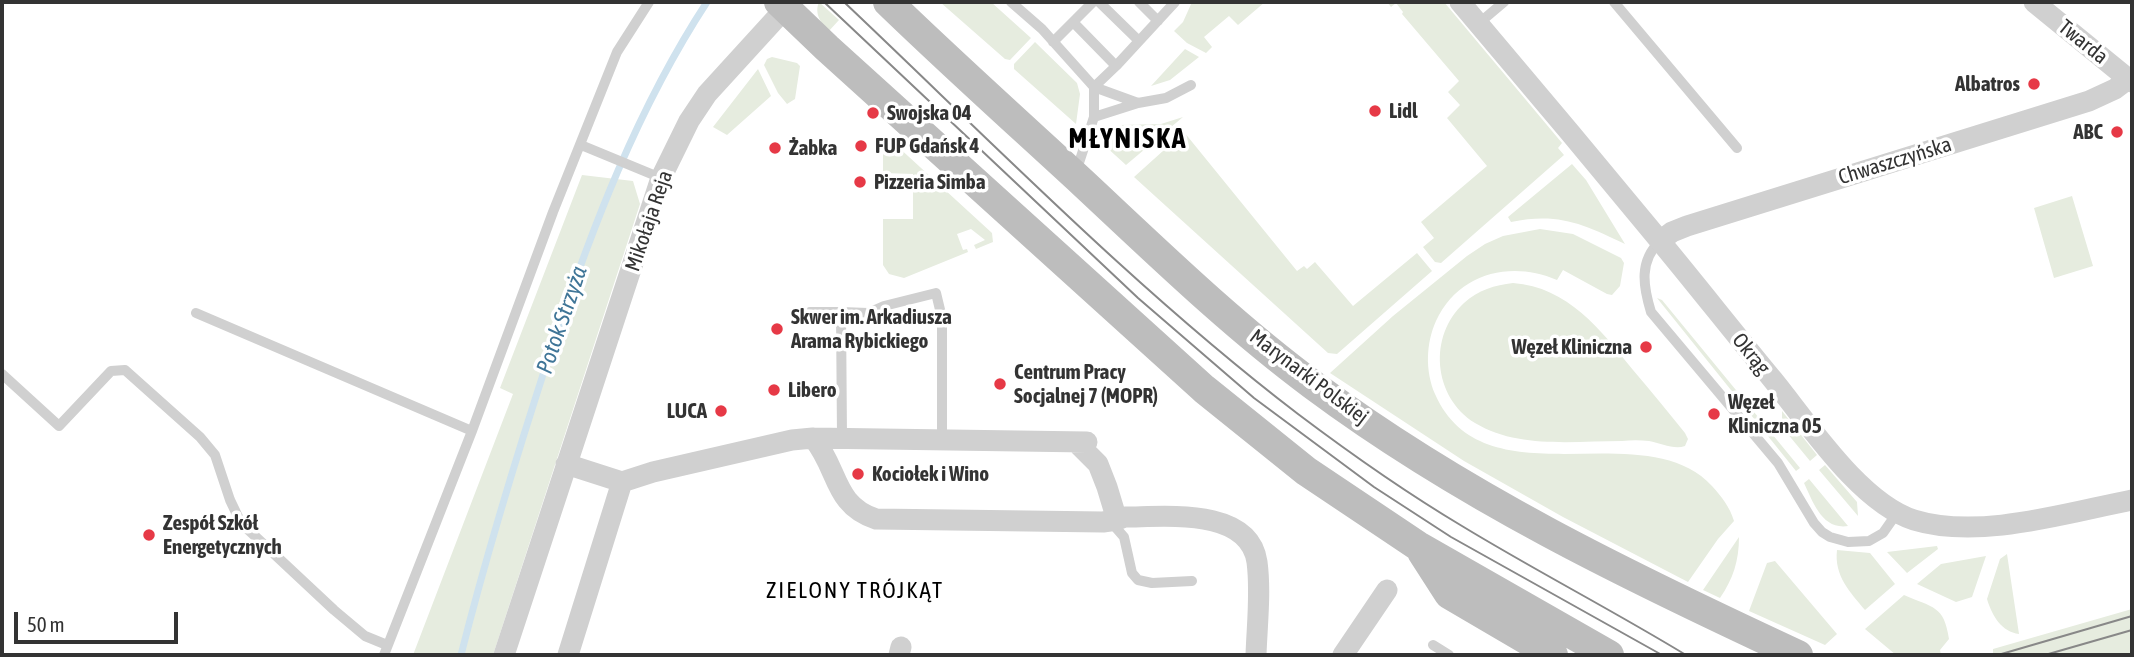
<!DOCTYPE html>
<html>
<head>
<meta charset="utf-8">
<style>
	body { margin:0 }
	#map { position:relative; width:2134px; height:657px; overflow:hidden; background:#fff; font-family:"Asap Condensed",sans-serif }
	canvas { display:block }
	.frame { position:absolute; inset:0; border:4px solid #333; pointer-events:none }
	.scale { position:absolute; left:14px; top:612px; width:164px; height:32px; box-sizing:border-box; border:4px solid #333; border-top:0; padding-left:9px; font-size:21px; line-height:24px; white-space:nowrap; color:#333; -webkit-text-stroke:5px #fff; paint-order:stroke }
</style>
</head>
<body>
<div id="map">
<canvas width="2134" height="657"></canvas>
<div class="frame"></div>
<div class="scale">50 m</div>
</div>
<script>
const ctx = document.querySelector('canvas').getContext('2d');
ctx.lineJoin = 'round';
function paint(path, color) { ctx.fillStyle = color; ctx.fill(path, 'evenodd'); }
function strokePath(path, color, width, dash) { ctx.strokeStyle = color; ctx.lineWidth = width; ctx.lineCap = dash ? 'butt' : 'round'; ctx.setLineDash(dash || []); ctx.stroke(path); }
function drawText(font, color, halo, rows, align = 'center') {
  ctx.font = font + ' "Asap Condensed",sans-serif'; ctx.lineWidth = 7; ctx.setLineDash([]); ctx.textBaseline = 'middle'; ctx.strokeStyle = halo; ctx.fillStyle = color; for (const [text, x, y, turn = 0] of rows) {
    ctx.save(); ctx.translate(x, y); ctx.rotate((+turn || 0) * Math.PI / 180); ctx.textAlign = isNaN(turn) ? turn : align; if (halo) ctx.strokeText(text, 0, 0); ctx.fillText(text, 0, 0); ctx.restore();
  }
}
paint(new Path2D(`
	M 819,2 L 839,20 L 828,32 C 821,22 814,14 819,2 Z
	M 940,2 L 991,2 L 1031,38 L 1010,60 L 1005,59 Z
	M 1192,2 L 1265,2 L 1238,25 L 1229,16 L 1204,37 L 1212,47 L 1206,53 L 1187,43 L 1174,31 L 1183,22 Z
	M 1387,2 L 1444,2 L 1562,143 L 1558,148 L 1564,155 L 1441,263 L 1435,262 L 1423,247 L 1434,238 L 1421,222 L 1487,166 L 1447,118 L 1460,105 L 1448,92 L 1459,81 L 1402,14 L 1403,12 L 1396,3 L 1391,7 Z
	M 1035,42 L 1077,83 L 1080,94 L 1076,124 L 1014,69 L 1014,64 Z
	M 1185,49 L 1199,57 L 1170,80 L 1151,86 Z
	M 772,57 L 797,63 L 800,66 L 795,99 L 787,104 L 778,93 L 764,65 L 767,59 Z
	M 758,69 L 771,96 L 727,135 L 713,127 Z
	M 1183,117 L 1126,165 L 1104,145 L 1107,134 L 1119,125 L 1161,124 Z
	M 1184,132 L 1297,271 L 1304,266 L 1307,269 L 1315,262 L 1353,306 L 1417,253 L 1432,271 L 1337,354 L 1328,353 L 1134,177 Z
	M 891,144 L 896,145 L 992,233 L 993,242 L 976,249 L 974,245 L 985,240 L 971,229 L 957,234 L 963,250 L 967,249 L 968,252 L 904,278 L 889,274 L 883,265 L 883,219 L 913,219 L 913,174 L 883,173 L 883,149 Z
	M 1572,164 L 1586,180 L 1625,244 C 1584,224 1558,212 1511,222 L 1508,217 Z
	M 582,175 L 633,181 L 640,204 L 493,655 L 413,655 L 513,394 L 500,388 Z
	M 2072,196 L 2093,266 L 2054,278 L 2034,208 Z
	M 1540,229 L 1573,234 L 1621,258 L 1624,263 L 1620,286 L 1612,295 L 1607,294 L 1563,270 L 1557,280 C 1511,260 1458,273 1436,321 C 1426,343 1425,371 1435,394 C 1484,505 1643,412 1712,486 C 1721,496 1730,507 1734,521 L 1718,539 L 1688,582 L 1563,517 L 1464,461 L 1330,373 L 1393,316 L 1467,256 L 1485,244 L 1503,236 Z
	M 1513,283 C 1568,287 1601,330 1633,370 C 1651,391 1668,412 1685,433 L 1688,439 L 1685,446 C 1674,450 1661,443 1649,441 C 1640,440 1631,440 1622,441 C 1574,441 1518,449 1475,423 C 1433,397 1428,336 1464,303 C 1478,290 1495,285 1513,283 Z
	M 1657,298 L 1662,300 L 1800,468 L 1796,471 Z
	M 1782,411 L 1817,455 L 1810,461 L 1782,427 Z
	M 1825,465 L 1857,502 L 1858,516 L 1819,470 Z
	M 1809,479 L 1848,526 C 1822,530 1813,502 1804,483 Z
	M 1739,537 C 1739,561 1733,579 1720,598 L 1703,590 Z
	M 1937,546 L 1938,549 L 1907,573 L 1887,552 Z
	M 1837,550 L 1870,553 L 1895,584 L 1865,610 C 1850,592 1834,576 1837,550 Z
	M 2007,554 L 2019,634 C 2002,632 1992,616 1987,599 L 2000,559 Z
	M 1986,556 L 1972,597 L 1956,602 L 1917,584 L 1941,564 Z
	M 1775,561 L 1837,634 L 1825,645 L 1749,611 L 1767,563 Z
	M 1904,595 C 1933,608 1944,605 1949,639 L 1940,650 L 1941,655 L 1896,655 L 1865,629 Z
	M 2132,609 L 2132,655 L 1983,655 L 1993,653 L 1993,649 Z`), '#e6ecdf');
strokePath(new Path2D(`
	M 461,655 C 487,552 518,451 551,350 C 592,228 637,109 707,2`), '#cfe2ee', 7);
strokePath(new Path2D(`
	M 1011,2 L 1042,29 L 1094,87 L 1094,117 L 1076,172
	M 1099,2 L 1139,41
	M 1139,2 L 1158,21
	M 1614,2 L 1737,148
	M 1073,22 L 1116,66
	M 1478,24 L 1504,2
	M 1053,42 L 1093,2
	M 1138,103 L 1094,87 L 1116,66 L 1175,2
	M 1094,117 L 1138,103 L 1166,98 L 1191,85
	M 581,145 L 661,178
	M 1660,241 C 1639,261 1643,286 1651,312 L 1778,463 L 1814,523 L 1822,532 L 1830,537 L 1848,542 L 1869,541 L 1883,533 L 1897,513
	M 810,312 L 841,312
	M 196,313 L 472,431
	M 2,374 L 59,426 L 111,371 L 125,370 L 200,437 L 215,455 L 230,500 L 241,523 L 334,610 L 365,636 L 387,645
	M 842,437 L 841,312 L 868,313 L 884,306 L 936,293 L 942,318 L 942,439
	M 1110,521 L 1124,537 L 1132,573 L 1138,580 L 1152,583 L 1192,581
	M 1433,645 L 1449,655
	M 384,655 L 472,431 L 553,212 L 617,52 L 649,2`), '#d0d0d0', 10);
strokePath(new Path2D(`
	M 1460,2 C 1527,81 1594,161 1660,241 C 1698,287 1735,334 1773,380 C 1808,423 1860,503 1914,520 C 1979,540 2066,513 2132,500
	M 2034,2 L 2132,82
	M 1660,241 L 1672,232 L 1687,226 L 2089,101 L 2115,89 L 2128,79
	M 813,438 C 839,469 833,505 876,519 L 1103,522 L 1117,520 L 1107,487 L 1098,464 L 1076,442
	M 566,464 L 622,482
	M 1117,520 L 1125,517 C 1164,517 1249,507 1257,562 C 1261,592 1257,625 1256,655
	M 504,655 L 661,178 L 689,121 L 707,94 L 791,2
	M 568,655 L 622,482 L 653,472 L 792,440 L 813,438 L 1087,442
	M 899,655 L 901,647
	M 1343,655 L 1387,590`), '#d0d0d0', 21);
strokePath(new Path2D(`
	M 779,2 L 827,48 L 1204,389 L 1306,471 L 1418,546 L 1609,655
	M 888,2 C 952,64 1018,123 1083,183 C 1158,253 1231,324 1313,385 C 1462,496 1630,577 1798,655
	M 1422,552 L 1449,594 L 1553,655`), '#bdbdbd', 30);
strokePath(new Path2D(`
	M 824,2 L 1138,298 L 1254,398 L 1374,487 L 1451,537 L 1662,655
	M 844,2 C 992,142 1136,290 1298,414 C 1351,454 1405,492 1462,526 C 1536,571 1612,610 1686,655
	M 1998,655 L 2132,616
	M 2045,655 L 2132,630`), '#888', 2);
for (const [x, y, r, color] of [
	[2034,84,7,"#e63946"],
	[1375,111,7,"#e63946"],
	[873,113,7,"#e63946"],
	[2117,132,7,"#e63946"],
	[861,146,7,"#e63946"],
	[775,148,7,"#e63946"],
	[860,182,7,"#e63946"],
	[777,329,7,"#e63946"],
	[1646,347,7,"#e63946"],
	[1000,384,7,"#e63946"],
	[774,390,7,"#e63946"],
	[721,411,7,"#e63946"],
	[1714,414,7,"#e63946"],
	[858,474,7,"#e63946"],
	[149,535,7,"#e63946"]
]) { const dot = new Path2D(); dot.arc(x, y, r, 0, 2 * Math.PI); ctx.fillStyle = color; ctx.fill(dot); strokePath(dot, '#fff', 2.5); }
drawText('21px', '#333', '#fff', [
	["Twarda",2083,42,39],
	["Chwaszczyńska",1895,161,-17],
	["Mikołaja Reja",649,221,-71],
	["Okrąg",1751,354,51],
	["Marynarki Polskiej",1309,377,37]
]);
drawText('bold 21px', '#333', '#fff', [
	["Albatros",2020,84,"right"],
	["Lidl",1389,111],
	["Swojska 04",887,113],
	["ABC",2103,132,"right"],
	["FUP Gdańsk 4",875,146],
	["Żabka",789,148],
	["Pizzeria Simba",874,182],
	["Skwer im. Arkadiusza",791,317],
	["Arama Rybickiego",791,341],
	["Węzeł Kliniczna",1632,347,"right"],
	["Centrum Pracy",1014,372],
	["Socjalnej 7 (MOPR)",1014,396],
	["Libero",788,390],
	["Węzeł",1728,402],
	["Kliniczna 05",1728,426],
	["LUCA",707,411,"right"],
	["Kociołek i Wino",872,474],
	["Zespół Szkół",163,523],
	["Energetycznych",163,547]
], 'left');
drawText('italic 23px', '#3f7597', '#fff', [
	["Potok Strzyża",562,320,-71]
]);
ctx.letterSpacing = '2px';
drawText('23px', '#000', '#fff', [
	["ZIELONY TRÓJKĄT",855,591]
]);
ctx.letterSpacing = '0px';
ctx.letterSpacing = '2px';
drawText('bold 28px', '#000', '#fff', [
	["MŁYNISKA",1128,139]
]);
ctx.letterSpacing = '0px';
</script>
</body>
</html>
